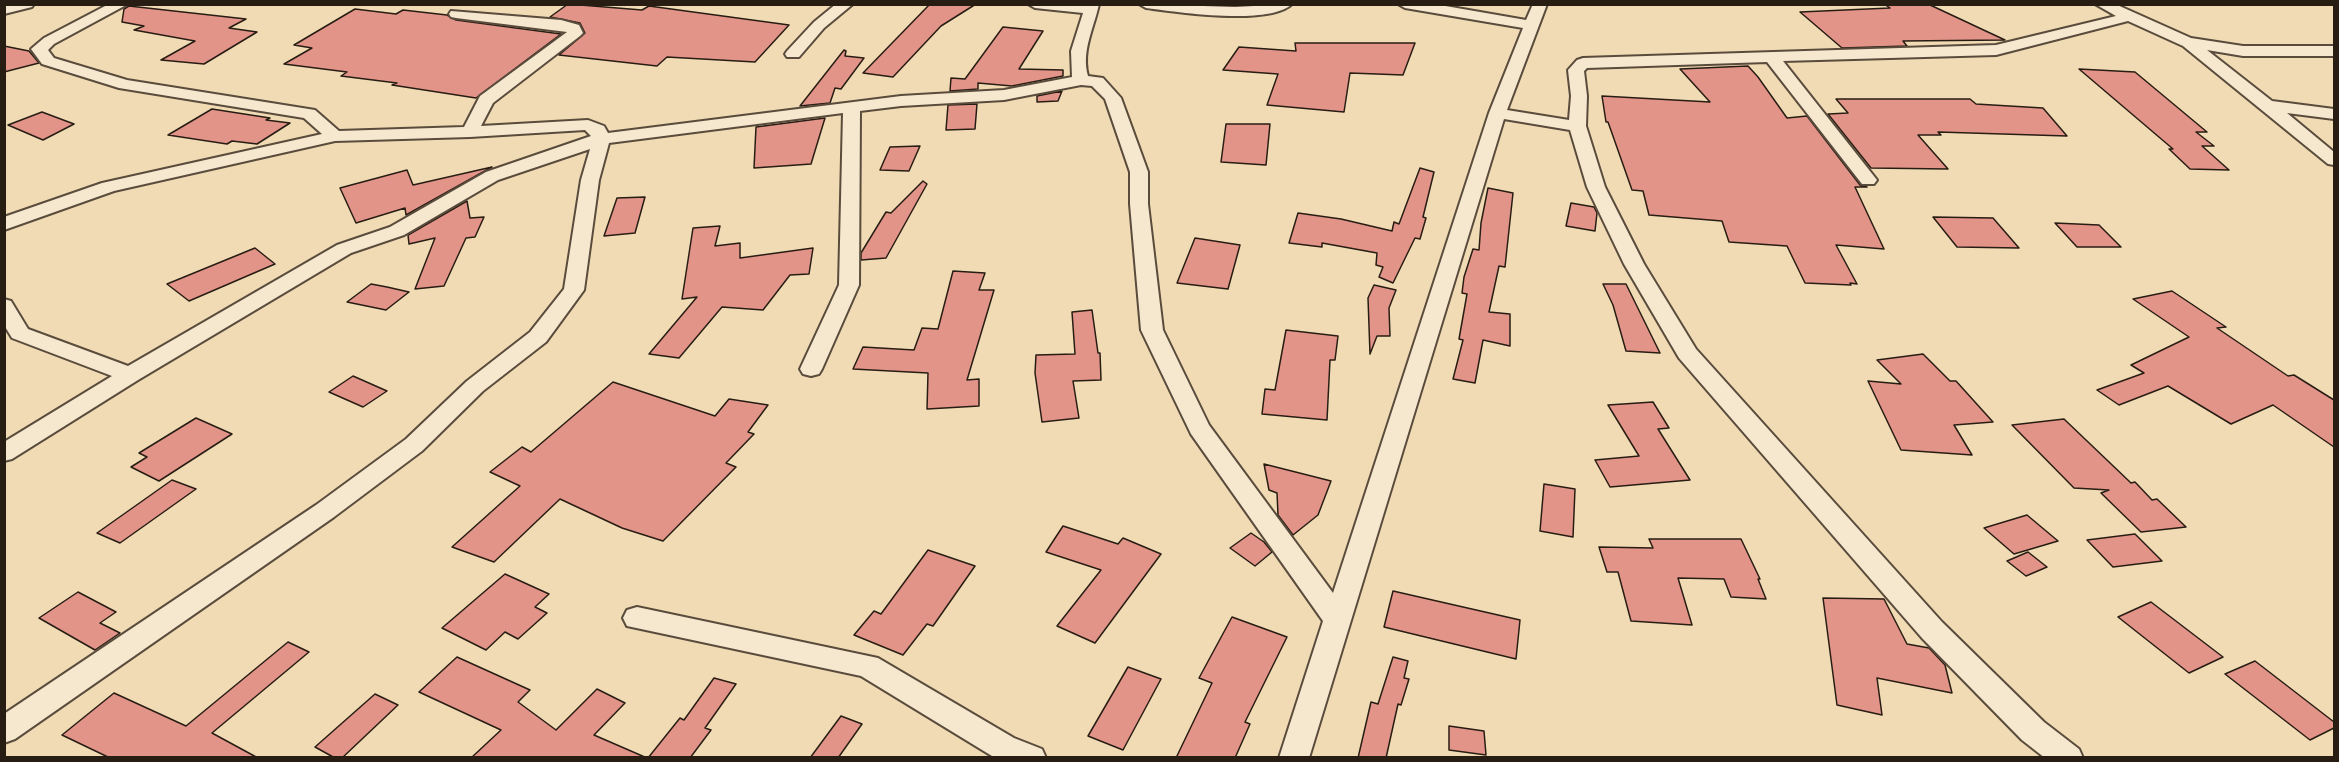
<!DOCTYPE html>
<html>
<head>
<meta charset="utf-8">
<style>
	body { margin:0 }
	#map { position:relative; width:2339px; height:762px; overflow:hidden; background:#f1dbb5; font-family:"Sorts Mill Goudy",serif }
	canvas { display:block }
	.frame { position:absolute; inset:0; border:6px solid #281d13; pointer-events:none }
</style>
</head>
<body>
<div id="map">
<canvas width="2339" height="762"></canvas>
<div class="frame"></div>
</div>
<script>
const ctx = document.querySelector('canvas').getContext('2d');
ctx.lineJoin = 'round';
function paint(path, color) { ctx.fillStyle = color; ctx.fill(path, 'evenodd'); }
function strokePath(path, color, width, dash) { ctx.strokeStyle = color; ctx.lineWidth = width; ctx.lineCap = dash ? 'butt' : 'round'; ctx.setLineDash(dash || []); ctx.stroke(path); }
const building = new Path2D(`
	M 568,4 L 642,10 L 649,6 L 789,25 L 755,62 L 667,57 L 657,66 L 559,55 L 585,33 L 580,23 L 550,17 Z
	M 930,4 L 976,4 L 941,26 L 893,77 L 863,73 Z
	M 1884,4 L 1928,4 L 2005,40 L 1903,41 L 1907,46 L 1842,48 L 1800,12 L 1890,8 Z
	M 129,6 L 246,19 L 229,28 L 257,32 L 204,64 L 161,60 L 195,41 L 134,30 L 144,26 L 122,22 L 124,9 Z
	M 355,9 L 396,14 L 403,10 L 447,15 L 456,20 L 561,34 L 476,98 L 392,85 L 397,83 L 341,76 L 347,72 L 284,64 L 312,48 L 294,45 Z
	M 1003,27 L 1043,31 L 1019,69 L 1063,70 L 1063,76 L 1012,86 L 978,83 L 978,89 L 950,91 L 951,78 L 965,79 Z
	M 1295,43 L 1415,43 L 1403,75 L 1350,73 L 1344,112 L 1267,105 L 1278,74 L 1223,70 L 1239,47 L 1296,51 Z
	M 4,46 L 29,51 L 39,63 L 4,72 Z
	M 844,50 L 846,51 L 845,56 L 864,58 L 841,89 L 835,88 L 830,103 L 800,106 Z
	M 1748,66 L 1758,77 L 1787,118 L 1807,116 L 1860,185 L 1867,187 L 1855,187 L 1884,249 L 1836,245 L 1857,284 L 1850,283 L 1851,285 L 1805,283 L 1787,246 L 1729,242 L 1722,221 L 1649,215 L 1643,191 L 1632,190 L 1608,122 L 1606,122 L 1602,96 L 1710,102 L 1680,69 Z
	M 2079,69 L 2135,72 L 2207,132 L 2196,132 L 2214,146 L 2202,146 L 2229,170 L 2190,169 L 2169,149 L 2173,149 Z
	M 1062,91 L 1058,101 L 1037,102 L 1037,96 Z
	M 1836,99 L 1970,99 L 1976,104 L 2043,108 L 2067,136 L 1938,132 L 1941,135 L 1918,135 L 1948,169 L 1871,168 L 1828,114 L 1848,113 Z
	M 977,104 L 975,129 L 946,130 L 948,105 Z
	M 212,109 L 270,118 L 266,120 L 290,123 L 257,144 L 232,141 L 227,144 L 168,135 Z
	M 42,112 L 74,124 L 43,140 L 8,125 Z
	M 825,118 L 811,164 L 754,168 L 756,127 Z
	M 1226,124 L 1270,124 L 1266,165 L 1221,162 Z
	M 920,146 L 909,171 L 880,170 L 890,147 Z
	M 492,167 L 406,215 L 405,208 L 356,223 L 340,188 L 407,170 L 413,185 Z
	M 1420,168 L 1434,172 L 1423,217 L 1426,218 L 1420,239 L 1415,238 L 1393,283 L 1379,277 L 1383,267 L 1376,265 L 1377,253 L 1322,243 L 1322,247 L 1289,243 L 1298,213 L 1341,219 L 1392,231 L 1394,222 L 1399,224 Z
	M 923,181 L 927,184 L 886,258 L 861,260 L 861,253 L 886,212 L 891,213 Z
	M 1488,188 L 1513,193 L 1505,267 L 1499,266 L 1489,312 L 1510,314 L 1510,346 L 1483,340 L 1475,383 L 1453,379 L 1463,340 L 1459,339 L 1467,294 L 1462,293 L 1464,277 L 1473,249 L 1479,250 L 1481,223 Z
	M 645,197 L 635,233 L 604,236 L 617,198 Z
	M 467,201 L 470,218 L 484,217 L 475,237 L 466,238 L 444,286 L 415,289 L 435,238 L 409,244 L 408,235 Z
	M 1571,203 L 1594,207 L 1597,213 L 1595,231 L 1566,226 Z
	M 1933,217 L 1993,218 L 2019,248 L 1957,247 Z
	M 2055,223 L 2099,225 L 2121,247 L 2077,247 Z
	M 720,226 L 715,246 L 740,243 L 740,258 L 813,248 L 809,274 L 790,275 L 763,310 L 722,307 L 679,358 L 649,354 L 697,297 L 682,299 L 693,228 Z
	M 1195,238 L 1240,245 L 1228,289 L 1177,283 Z
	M 255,248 L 275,264 L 189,301 L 167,284 Z
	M 953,271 L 985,273 L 979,290 L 994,290 L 967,380 L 979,379 L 979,406 L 927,409 L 928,373 L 853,369 L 863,347 L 914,350 L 922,328 L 938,329 Z
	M 371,284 L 387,287 L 409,292 L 386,310 L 347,302 Z
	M 1603,284 L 1626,284 L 1660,353 L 1626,351 L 1613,305 Z
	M 1374,285 L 1396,290 L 1389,308 L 1390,336 L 1377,336 L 1370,354 L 1368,298 Z
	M 2172,291 L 2226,327 L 2217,328 L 2288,376 L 2294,375 L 2334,400 L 2334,447 L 2273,405 L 2231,424 L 2168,386 L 2119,405 L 2097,390 L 2144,373 L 2131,365 L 2189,337 L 2133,299 Z
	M 1092,310 L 1098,353 L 1100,353 L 1101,380 L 1073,381 L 1079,418 L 1042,422 L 1035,373 L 1036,355 L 1075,354 L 1072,312 Z
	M 1286,330 L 1338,336 L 1335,360 L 1330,360 L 1327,420 L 1262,414 L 1265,389 L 1275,390 Z
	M 1923,354 L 1950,381 L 1956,381 L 1993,422 L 1954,425 L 1972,455 L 1901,450 L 1868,381 L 1901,384 L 1877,360 Z
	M 353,376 L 387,391 L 363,407 L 329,392 Z
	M 613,382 L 715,416 L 729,399 L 768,405 L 748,432 L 754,434 L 726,463 L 736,467 L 663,541 L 622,528 L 560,499 L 494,562 L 452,547 L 520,486 L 490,472 L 522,447 L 531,452 Z
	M 1653,402 L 1669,428 L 1658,429 L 1690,480 L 1610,487 L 1595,460 L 1639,456 L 1608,405 Z
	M 196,418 L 232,434 L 159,481 L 131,467 L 147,457 L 139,453 Z
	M 2064,419 L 2131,483 L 2135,482 L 2152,500 L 2157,499 L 2186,527 L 2141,532 L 2101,493 L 2109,490 L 2074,488 L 2012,425 Z
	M 1264,464 L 1331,481 L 1318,515 L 1293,535 L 1278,515 L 1277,493 L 1269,490 Z
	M 172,480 L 196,489 L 120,543 L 97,533 Z
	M 1544,484 L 1575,489 L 1573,537 L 1540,531 Z
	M 2027,515 L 2058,541 L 2014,554 L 1984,528 Z
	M 1063,526 L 1118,544 L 1123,538 L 1161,554 L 1095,643 L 1057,626 L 1101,570 L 1046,552 Z
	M 1251,533 L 1264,542 L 1272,552 L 1255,566 L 1230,548 Z
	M 2135,534 L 2162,561 L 2113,567 L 2087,540 Z
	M 1649,539 L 1741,539 L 1760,579 L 1758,579 L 1766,599 L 1731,597 L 1724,579 L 1678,578 L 1692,625 L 1631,621 L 1618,572 L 1607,572 L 1599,547 L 1653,548 Z
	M 928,550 L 975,566 L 933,626 L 927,624 L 903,655 L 854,635 L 874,611 L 881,614 Z
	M 2028,552 L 2047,567 L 2026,576 L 2007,561 Z
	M 505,574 L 549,594 L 535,607 L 547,613 L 518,639 L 505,632 L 486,650 L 442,628 Z
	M 1393,591 L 1520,620 L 1516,659 L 1384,627 Z
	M 78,592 L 116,612 L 100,623 L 120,633 L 95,650 L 39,618 Z
	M 1823,598 L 1884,599 L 1907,644 L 1929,648 L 1945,665 L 1952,693 L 1877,678 L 1882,715 L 1837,705 Z
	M 2151,602 L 2223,657 L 2189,673 L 2118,617 Z
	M 1232,617 L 1287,637 L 1245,722 L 1250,724 L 1235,758 L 1176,758 L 1212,683 L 1199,678 Z
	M 288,642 L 309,652 L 212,733 L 258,758 L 110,758 L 62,735 L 114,693 L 186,726 Z
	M 457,657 L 530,690 L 518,702 L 556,730 L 597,689 L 625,703 L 594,735 L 647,758 L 471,758 L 501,730 L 419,692 Z
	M 1393,657 L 1408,661 L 1404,678 L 1409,679 L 1401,705 L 1398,704 L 1386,758 L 1358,758 L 1371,702 L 1378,704 Z
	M 2255,661 L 2334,722 L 2334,728 L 2310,740 L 2225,674 Z
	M 1128,667 L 1161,679 L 1123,750 L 1088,736 Z
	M 714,678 L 736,684 L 705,728 L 711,730 L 690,758 L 648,758 L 680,718 L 684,720 Z
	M 375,694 L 398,705 L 342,758 L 335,758 L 315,747 Z
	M 841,716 L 862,724 L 838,758 L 810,758 Z
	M 1449,726 L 1484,731 L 1486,755 L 1449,750 Z`);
paint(building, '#e39489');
strokePath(building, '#281d13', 1.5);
const street = new Path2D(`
	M 34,4 L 32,7 L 4,14 L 4,5 Z
	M 109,4 L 128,4 L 54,44 L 48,50 L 54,58 L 127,80 L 315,110 L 339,131 L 464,127 L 480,96 L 567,32 L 456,18 L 451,17 L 449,14 L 451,11 L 561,20 L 579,25 L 583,33 L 580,36 L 493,103 L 481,126 L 588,120 L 604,126 L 608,133 L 901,96 L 1004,90 L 1072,77 L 1071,51 L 1083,13 L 1035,8 L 1028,4 L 1099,4 C 1094,28 1081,51 1088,76 L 1103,78 L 1121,98 L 1148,172 L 1148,204 L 1163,330 L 1209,425 L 1333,593 L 1489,113 L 1523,28 L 1405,8 L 1398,4 L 1434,4 L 1526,20 L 1533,4 L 1547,4 L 1507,110 L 1569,120 L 1571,96 L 1568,70 L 1577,60 L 1583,58 L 1996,45 L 2116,16 L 2095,4 L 2115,4 L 2191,38 L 2243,46 L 2334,46 L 2334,56 L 2243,56 L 2207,50 L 2272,101 L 2334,109 L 2334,119 L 2287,113 L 2334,152 L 2334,165 L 2328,164 L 2183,46 L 2128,21 L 1996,55 L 1783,61 L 1877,180 L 1874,184 L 1862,184 L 1767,62 L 1587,68 L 1584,71 L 1587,96 L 1586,126 L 1605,187 L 1644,264 L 1696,349 L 1942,622 L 2044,722 L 2079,749 L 2083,758 L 2045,758 L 2022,740 L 1922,638 L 1679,358 L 1624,264 L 1587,187 L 1570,130 L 1504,119 L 1309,758 L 1279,758 L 1323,621 L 1191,434 L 1141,330 L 1130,204 L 1130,172 L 1105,99 L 1092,86 L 1081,85 L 1004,100 L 901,106 L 860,111 L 859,285 L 822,369 L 819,374 L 811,376 L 803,374 L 800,369 L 839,285 L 843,113 L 609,143 L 599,180 L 584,290 L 546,342 L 483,391 L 422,451 L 334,517 L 15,739 L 4,743 L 4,714 L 316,505 L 406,439 L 467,381 L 530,332 L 564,289 L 581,180 L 590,149 L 498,180 L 404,235 L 351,253 L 138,380 L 12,459 L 4,461 L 4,442 L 112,376 L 12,338 L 4,325 L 4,299 L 11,301 L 28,329 L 128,366 L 337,245 L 390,227 L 486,172 L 591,136 L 585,130 L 470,137 L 335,141 L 114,191 L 4,230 L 4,217 L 102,183 L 322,134 L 304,118 L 119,88 L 42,64 L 31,49 L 44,38 Z
	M 836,4 L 853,4 L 824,28 L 799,57 L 787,57 L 785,54 L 787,51 L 814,22 Z
	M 1139,4 L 1235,7 L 1292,4 C 1269,26 1177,12 1146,8 Z
	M 637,607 L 878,658 L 1014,738 L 1042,749 L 1046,758 L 992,756 L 861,676 L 627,626 L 623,618 L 627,610 Z`);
strokePath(street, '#5a4c3c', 4);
paint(street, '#f6e8cf');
</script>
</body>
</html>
